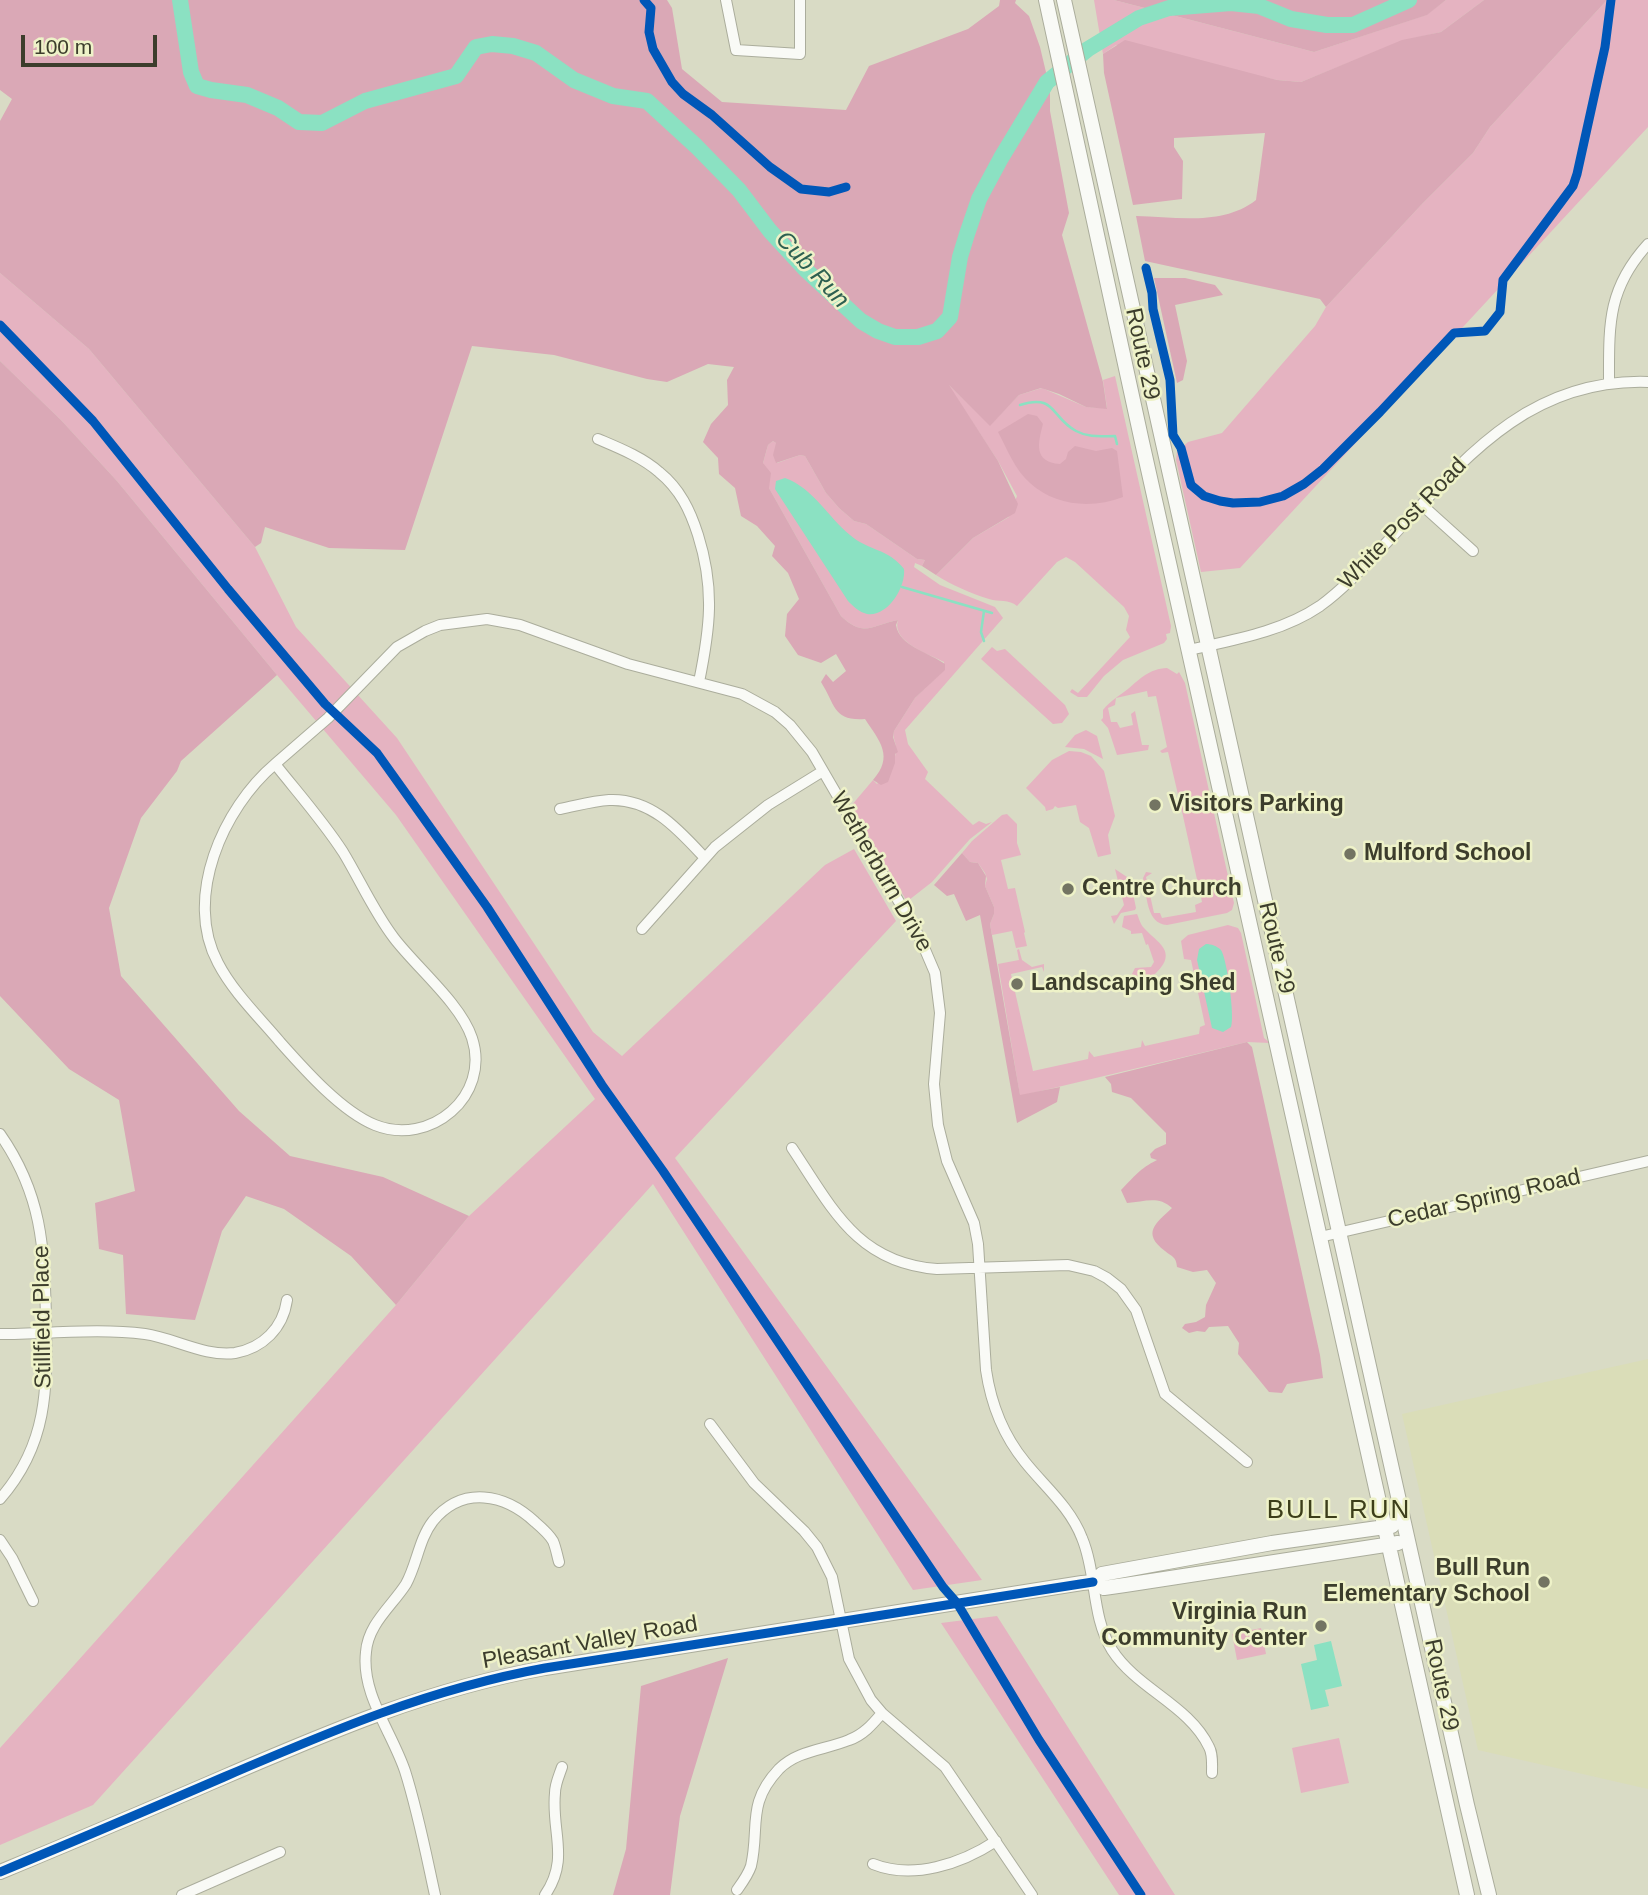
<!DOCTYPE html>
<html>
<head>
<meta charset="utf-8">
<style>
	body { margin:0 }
	#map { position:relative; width:1648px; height:1895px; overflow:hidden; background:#d9dbc5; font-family:Helvetica,sans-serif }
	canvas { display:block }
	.scale { position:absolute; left:21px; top:35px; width:136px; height:32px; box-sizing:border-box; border:4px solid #3c3d2c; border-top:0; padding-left:9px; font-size:21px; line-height:24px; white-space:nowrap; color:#3c3d2c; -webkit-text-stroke:5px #eef2c8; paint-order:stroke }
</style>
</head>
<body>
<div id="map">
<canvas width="1648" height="1895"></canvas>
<div class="scale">100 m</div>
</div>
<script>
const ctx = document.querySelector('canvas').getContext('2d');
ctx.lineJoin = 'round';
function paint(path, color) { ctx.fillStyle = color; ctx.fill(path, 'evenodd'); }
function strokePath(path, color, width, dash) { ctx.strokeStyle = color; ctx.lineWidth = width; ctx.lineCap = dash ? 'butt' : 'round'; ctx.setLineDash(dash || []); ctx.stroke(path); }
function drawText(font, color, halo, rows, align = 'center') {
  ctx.font = font + ' Helvetica,sans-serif'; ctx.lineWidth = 5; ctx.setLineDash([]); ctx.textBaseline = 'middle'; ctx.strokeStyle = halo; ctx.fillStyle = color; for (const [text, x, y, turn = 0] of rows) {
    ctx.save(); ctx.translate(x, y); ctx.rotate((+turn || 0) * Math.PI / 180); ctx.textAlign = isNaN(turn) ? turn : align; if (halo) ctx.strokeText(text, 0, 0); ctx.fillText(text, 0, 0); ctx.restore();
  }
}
paint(new Path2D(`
	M 1648,1359 L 1648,1789 L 1478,1750 L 1402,1414 Z`), '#daddb8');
paint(new Path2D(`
	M 1094,0 L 1114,0 L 1314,52 L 1426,15 L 1446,0 L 1484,0 L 1441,32 L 1402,41 L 1301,82 L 1277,80 L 1116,45 L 1103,54 Z
	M 1607,0 L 1648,0 L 1648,127 L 1240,568 L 1201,572 L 1176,460 L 1177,452 L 1188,442 L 1222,433 L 1315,326 L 1326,307 L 1423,203 L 1473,153 L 1490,127 Z
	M 0,273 L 89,349 L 255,547 L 296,627 L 397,738 L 593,1032 L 622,1056 L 825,865 L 854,849 L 896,921 L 675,1158 L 982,1580 L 913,1590 L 653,1184 L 93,1805 L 0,1845 L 0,1748 L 396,1305 L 469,1216 L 595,1099 L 396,815 L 277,675 L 117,481 L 61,420 L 0,361 Z
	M 1115,376 L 1171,626 L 1170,633 L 1166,634 L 1167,639 L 1164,643 L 1123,660 L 1104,676 L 1087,697 L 1078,697 L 1070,692 L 1072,689 L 1078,693 L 1130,637 L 1126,630 L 1129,616 L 1124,607 L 1075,562 L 1066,557 L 1057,562 L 1017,606 C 1009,599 999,602 989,599 C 970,593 952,585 936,575 L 973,538 L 1009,517 L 1017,496 L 998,461 L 946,382 L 990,425 L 1019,395 L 1042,388 L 1086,407 L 1107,408 L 1103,380 Z
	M 773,441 L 776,443 L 777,463 L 800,455 L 805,456 L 826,493 L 839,508 L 854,521 L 866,524 L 917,559 L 925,560 L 922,566 L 915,563 L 914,567 L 940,585 L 995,607 L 1003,618 L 905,730 L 908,744 L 928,772 L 925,779 L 973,825 L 979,821 L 986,824 L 992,822 L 970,839 L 932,882 L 909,900 L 906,900 L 851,806 L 873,780 L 877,784 C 889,773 895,766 896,748 C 896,741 892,738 894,731 L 915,698 L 944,670 L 944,662 C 929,654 891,642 898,620 C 872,625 864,638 841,616 L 769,488 L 763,463 L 768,445 Z
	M 992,647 L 997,651 L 1005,649 L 1065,705 L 1069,714 L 1062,723 L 1053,724 L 981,659 Z
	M 1167,668 L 1177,674 L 1179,672 L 1185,683 L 1234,903 L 1232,910 L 1227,913 L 1167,925 C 1146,924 1147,894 1143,878 L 1146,872 L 1152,873 L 1146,877 L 1154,913 L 1160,913 L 1162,918 L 1196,912 L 1195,905 L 1202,902 L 1181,807 L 1173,807 L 1174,805 L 1180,803 L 1168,752 L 1162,753 L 1160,751 L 1167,747 L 1156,696 L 1148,697 L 1147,691 L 1116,698 L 1115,705 L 1108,708 L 1111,722 L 1117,722 L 1120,728 L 1133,725 L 1131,714 L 1135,711 L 1142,745 L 1149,745 L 1148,750 L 1117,755 L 1108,728 L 1101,720 L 1103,718 L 1103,710 C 1110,701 1119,696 1128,689 C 1141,678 1149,669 1167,668 Z
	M 1086,730 L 1097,736 L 1103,759 L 1084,749 L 1065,747 L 1075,735 Z
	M 1069,751 L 1081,752 L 1091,756 L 1104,771 L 1115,816 L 1108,835 L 1111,854 L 1098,857 L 1089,828 L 1080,822 L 1076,805 L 1058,808 L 1055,806 L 1053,809 L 1046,811 L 1045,807 L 1026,788 L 1052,760 Z
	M 1007,814 L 1017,824 L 1017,843 L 1021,855 L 1001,860 L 1008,889 L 1015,888 L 1025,932 L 1024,933 L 1027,946 L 1016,948 L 1012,931 L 992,935 L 990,924 L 994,914 L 994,907 L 985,886 L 987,879 L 985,873 L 978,863 L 970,862 L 962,853 L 972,841 L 1002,815 Z
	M 1115,869 L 1130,879 L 1136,908 L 1135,910 L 1121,913 L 1114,924 L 1111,916 L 1117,915 L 1124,905 Z
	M 1137,914 C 1139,918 1140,924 1144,928 C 1156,942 1179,951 1156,973 C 1149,980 1140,979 1131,976 L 1135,968 L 1151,967 L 1154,962 L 1148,944 L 1146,945 L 1142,933 L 1131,934 L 1131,931 L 1122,927 L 1124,916 Z
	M 1228,925 L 1238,928 L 1241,933 L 1264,1038 L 1270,1043 L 1247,1042 L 1020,1096 L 998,964 L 1019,960 L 1017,950 L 1019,949 L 1022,960 L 1032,967 L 1044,964 L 1044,972 L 1042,967 L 1011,974 L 1033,1071 L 1088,1059 L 1089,1051 L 1094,1057 L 1141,1047 L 1142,1040 L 1145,1046 L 1199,1034 L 1200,1027 L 1205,1025 L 1191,960 L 1184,959 L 1181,941 L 1188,935 Z
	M 997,1616 L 1175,1895 L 1119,1895 L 941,1623 Z
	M 1261,1628 L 1266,1654 L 1237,1660 L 1232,1634 Z
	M 1339,1738 L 1349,1783 L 1301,1793 L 1292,1748 Z`), '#e5b3c1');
paint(new Path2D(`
	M 0,0 L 667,0 L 672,8 L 682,69 L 722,102 L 846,110 L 869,66 L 968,29 L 999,6 L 1000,0 L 1016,0 L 1015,3 L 1029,16 L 1040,47 L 1050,89 L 1050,111 L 1069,213 L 1062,235 L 1103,382 L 1107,409 L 1086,407 L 1059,394 L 1041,388 L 1019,395 L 990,426 L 949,385 L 998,461 L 1018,504 L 1015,513 L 973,538 L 936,575 L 922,566 L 925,560 L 917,559 L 866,524 L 854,521 L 839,508 L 826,493 L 805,456 L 800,455 L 776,463 L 773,455 L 776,443 L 773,441 L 768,445 L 763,463 L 771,473 L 769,488 L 841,616 C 864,638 872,625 898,620 L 896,625 C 899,646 930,653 945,664 L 945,670 L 915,698 L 894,731 L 893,737 L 898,752 L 895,754 L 895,763 L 888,782 L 881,785 L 873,780 C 894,756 880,742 865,719 C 833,721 836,706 821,682 L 826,674 L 833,682 L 846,671 L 836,654 L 821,663 L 798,655 L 785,636 L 787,614 L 799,599 L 788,573 L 772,556 L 775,546 L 757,526 L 741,516 L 735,488 L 719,474 L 718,458 L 703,442 L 711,424 L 728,405 L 727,380 L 734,367 L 708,364 L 667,382 L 647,379 L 554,355 L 472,346 L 405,550 L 329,548 L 265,527 L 261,543 L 255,547 L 89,349 L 0,273 L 0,121 L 12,99 L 0,90 Z
	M 1114,0 L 1446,0 L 1427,15 L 1314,52 Z
	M 1484,0 L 1607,0 L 1490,127 L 1473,153 L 1423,203 L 1326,307 L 1320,299 L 1145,261 L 1136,216 C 1176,217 1223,226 1256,200 L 1265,133 L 1174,138 L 1174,147 L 1183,161 L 1182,199 L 1133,205 L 1104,73 L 1103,54 L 1125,40 L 1277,80 L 1301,82 L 1402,40 L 1441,32 Z
	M 1154,278 L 1185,278 L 1215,285 L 1223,295 L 1175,305 L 1187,361 L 1183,380 L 1177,383 Z
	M 0,361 L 61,420 L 117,481 L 277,675 L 181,761 L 177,771 L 141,818 L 109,908 L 121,976 L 239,1111 L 290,1156 L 383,1177 L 469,1216 L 396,1305 L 351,1256 L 284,1209 L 246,1196 L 222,1231 L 195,1320 L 126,1314 L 123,1255 L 99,1249 L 95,1203 L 135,1191 L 119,1100 L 69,1069 L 0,996 Z
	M 1028,414 L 1037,416 L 1043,424 C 1038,443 1033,462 1060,464 L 1066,459 L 1068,452 L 1075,446 L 1096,451 L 1112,448 L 1117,451 L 1123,497 C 1092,509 1055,506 1030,483 C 1015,470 1007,449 998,432 Z
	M 962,853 L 970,862 L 978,863 L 986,876 L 985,886 L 994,907 L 994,914 L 990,924 L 1020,1095 L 1060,1087 L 1057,1102 L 1017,1123 L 980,915 L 966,921 L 954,894 L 947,896 L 934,885 Z
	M 1247,1042 L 1252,1047 L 1320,1355 L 1323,1378 L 1287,1384 L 1282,1393 L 1269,1392 L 1238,1354 L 1239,1343 L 1228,1326 L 1209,1327 L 1205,1332 L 1197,1331 L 1189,1333 L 1182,1328 L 1185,1324 L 1196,1322 L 1205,1317 L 1206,1305 L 1216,1283 L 1207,1270 L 1193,1272 L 1177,1267 C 1176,1256 1172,1257 1165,1251 C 1141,1233 1156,1223 1172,1208 C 1158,1195 1144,1202 1127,1203 L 1121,1190 C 1135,1176 1139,1169 1157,1160 L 1151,1158 L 1150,1154 L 1155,1149 L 1166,1144 L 1166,1133 L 1131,1098 L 1112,1092 L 1111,1084 L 1105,1077 Z
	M 728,1658 L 680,1816 L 670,1895 L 613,1895 L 626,1849 L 641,1686 Z`), '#daa8b6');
paint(new Path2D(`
	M 785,478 C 813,488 828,517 850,535 C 868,551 888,548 904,569 C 906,587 888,617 867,614 C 859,612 854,607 848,601 L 775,489 L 776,481 Z
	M 1206,944 C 1211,944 1217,946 1221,950 C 1227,959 1235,1017 1231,1027 L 1223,1032 L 1212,1028 L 1197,960 L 1199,949 Z
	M 1331,1641 L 1342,1686 L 1325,1690 L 1329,1706 L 1311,1710 L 1301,1664 L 1317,1660 L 1314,1645 Z`), '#8be1c2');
strokePath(new Path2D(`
	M 1020,405 C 1056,393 1051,418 1076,431 C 1089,438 1101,436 1115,436 L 1117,444
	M 902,587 L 992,613
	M 984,641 L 981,632 L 984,611`), '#8be1c2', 2.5);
strokePath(new Path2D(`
	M 180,0 L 191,72 L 197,86 L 211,90 L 247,95 L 278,108 L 299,122 L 322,123 L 365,101 L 456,76 L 476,47 L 492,44 L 513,46 L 536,53 L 574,80 L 613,96 L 647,101 L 696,146 L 739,190 L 770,231 L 807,271 L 861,321 L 878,331 L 895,337 L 918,337 L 937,331 L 950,317 L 960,257 L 967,234 L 979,199 L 1001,158 L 1047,82 L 1088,49 L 1139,18 L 1169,8 L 1231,3 L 1259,6 L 1291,19 L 1327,25 L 1353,25 L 1409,0`), '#8be1c2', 16);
const minor = new Path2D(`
	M 726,0 L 736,50 L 800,54 L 800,0
	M 1609,383 C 1609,325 1607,289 1648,244
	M 598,439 C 619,448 642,457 659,472 C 680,489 690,510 698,535 C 715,589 710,628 699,682
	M 1422,505 L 1473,551
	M 1189,650 C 1233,640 1282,632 1320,606 C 1346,587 1367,563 1389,540 C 1463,460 1528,378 1648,382
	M 275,764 L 328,718 L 397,647 L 425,631 L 440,625 L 487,619 L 520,625 L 628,664 L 742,694 L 775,712 L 790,725 L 812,752 L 920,938 L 935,973 L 940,1013 L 934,1084 L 938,1125 L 947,1161 L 974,1223 L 978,1244 L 986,1370 C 991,1404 1003,1435 1025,1462 C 1045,1487 1070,1507 1082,1538 C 1097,1574 1091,1616 1112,1650 C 1137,1689 1189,1705 1209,1747 C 1213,1754 1212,1764 1212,1773
	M 275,764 C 298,793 323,821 343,852 C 360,880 374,912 394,938 C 416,967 461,1004 472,1038 C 491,1096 430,1147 375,1125 C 341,1111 304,1069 280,1042 C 259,1017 233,992 218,963 C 183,898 223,808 275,764 Z
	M 560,809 C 576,806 592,801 609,800 C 651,798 678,829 704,857
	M 642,929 L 715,847 L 768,805 L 823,771
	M 0,1134 C 42,1194 44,1246 46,1317 C 47,1387 49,1443 0,1499
	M 792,1148 C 832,1208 857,1263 937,1269 L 1068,1265 L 1094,1271 L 1107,1278 L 1121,1289 L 1136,1310 L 1165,1394 L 1247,1462
	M 1320,1237 L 1648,1161
	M 0,1334 C 48,1334 98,1328 145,1334 C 174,1338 205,1357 235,1353 C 263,1348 283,1328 287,1300
	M 710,1424 L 754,1483 L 804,1531 L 817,1547 L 832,1577 L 849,1659 L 871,1700 L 882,1713 L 945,1767 L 1032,1895
	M 0,1540 L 12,1558 L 33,1601
	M 873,1864 C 913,1880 961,1864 996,1841
	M 737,1890 C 742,1883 748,1875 751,1866 C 760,1827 746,1804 779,1769 C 798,1750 825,1750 849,1740 C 863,1735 872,1725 882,1713
	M 182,1895 L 280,1852
	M 435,1895 C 426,1854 418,1812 405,1771 C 392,1732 361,1694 366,1652 C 368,1624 392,1606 406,1584 C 417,1564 419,1539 433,1521 C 463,1485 505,1494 535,1522 C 542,1528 549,1534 553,1541 C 556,1548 557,1555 559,1562
	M 545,1895 C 570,1859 551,1831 555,1793 C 555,1784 559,1776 562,1767`);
const major = new Path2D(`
	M 1046,0 L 1142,442 L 1467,1895
	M 1064,0 L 1467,1805 L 1489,1895
	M 1093,1582 L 1102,1574 L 1272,1543 L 1392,1526
	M 0,1872 C 75,1841 150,1809 224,1777 C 331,1731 429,1689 545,1668 L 1082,1583 L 1093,1582 L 1104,1588 L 1125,1585 L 1398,1543`);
strokePath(minor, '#abad9c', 12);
strokePath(major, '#abad9c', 16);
strokePath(minor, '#f9faf6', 10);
strokePath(major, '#f9faf6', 14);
strokePath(new Path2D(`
	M 644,0 L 651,8 L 649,32 L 653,49 L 672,82 L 683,94 L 712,115 L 770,167 L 801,189 L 829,192 L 846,187
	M 1146,268 L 1152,293 L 1153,309 L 1170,380 L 1173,435 L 1181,448 L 1191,485 L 1204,496 L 1220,501 L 1233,503 L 1260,502 L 1283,496 L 1304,484 L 1323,469 L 1380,412 L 1454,333 L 1485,331 L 1500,312 L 1503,280 L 1573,186 L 1577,174 L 1605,47 L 1611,0
	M 0,325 L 93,421 L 228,589 L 325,704 L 377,753 L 487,907 L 602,1085 L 663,1171 L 943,1587 L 957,1603 L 1039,1740 L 1141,1895
	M 0,1872 C 75,1841 150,1809 224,1777 C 331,1731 429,1689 545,1668 L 1093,1582`), '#0057b8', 9);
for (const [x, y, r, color] of [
	[1155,805,7,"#737462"],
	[1350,854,7,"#737462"],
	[1068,889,7,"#737462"],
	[1017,984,7,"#737462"],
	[1544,1582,7,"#737462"],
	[1321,1626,7,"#737462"]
]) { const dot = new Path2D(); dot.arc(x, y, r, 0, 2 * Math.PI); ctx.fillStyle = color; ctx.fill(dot); strokePath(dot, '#eef2c8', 2.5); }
drawText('23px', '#3c3d2c', '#eef2c8', [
	["Route 29",1142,354,78],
	["White Post Road",1403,524,-46],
	["Wetherburn Drive",881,872,60],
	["Route 29",1276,948,77],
	["Cedar Spring Road",1484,1199,-13],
	["Stillfield Place",43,1317,-91],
	["Pleasant Valley Road",590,1643,-10],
	["Route 29",1441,1685,78]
]);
drawText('bold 23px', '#3c3d2c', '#eef2c8', [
	["Visitors Parking",1169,805],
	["Mulford School",1364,854],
	["Centre Church",1082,889],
	["Landscaping Shed",1031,984],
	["Bull Run",1530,1569,"right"],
	["Elementary School",1530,1595,"right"],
	["Virginia Run",1307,1613,"right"],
	["Community Center",1307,1639,"right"]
], 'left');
drawText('italic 24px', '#2d6051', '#eef2c8', [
	["Cub Run",812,270,47]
]);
ctx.letterSpacing = '2px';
drawText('26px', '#3c3e1a', '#eef2c8', [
	["BULL RUN",1339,1511]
]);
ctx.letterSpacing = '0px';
</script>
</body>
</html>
